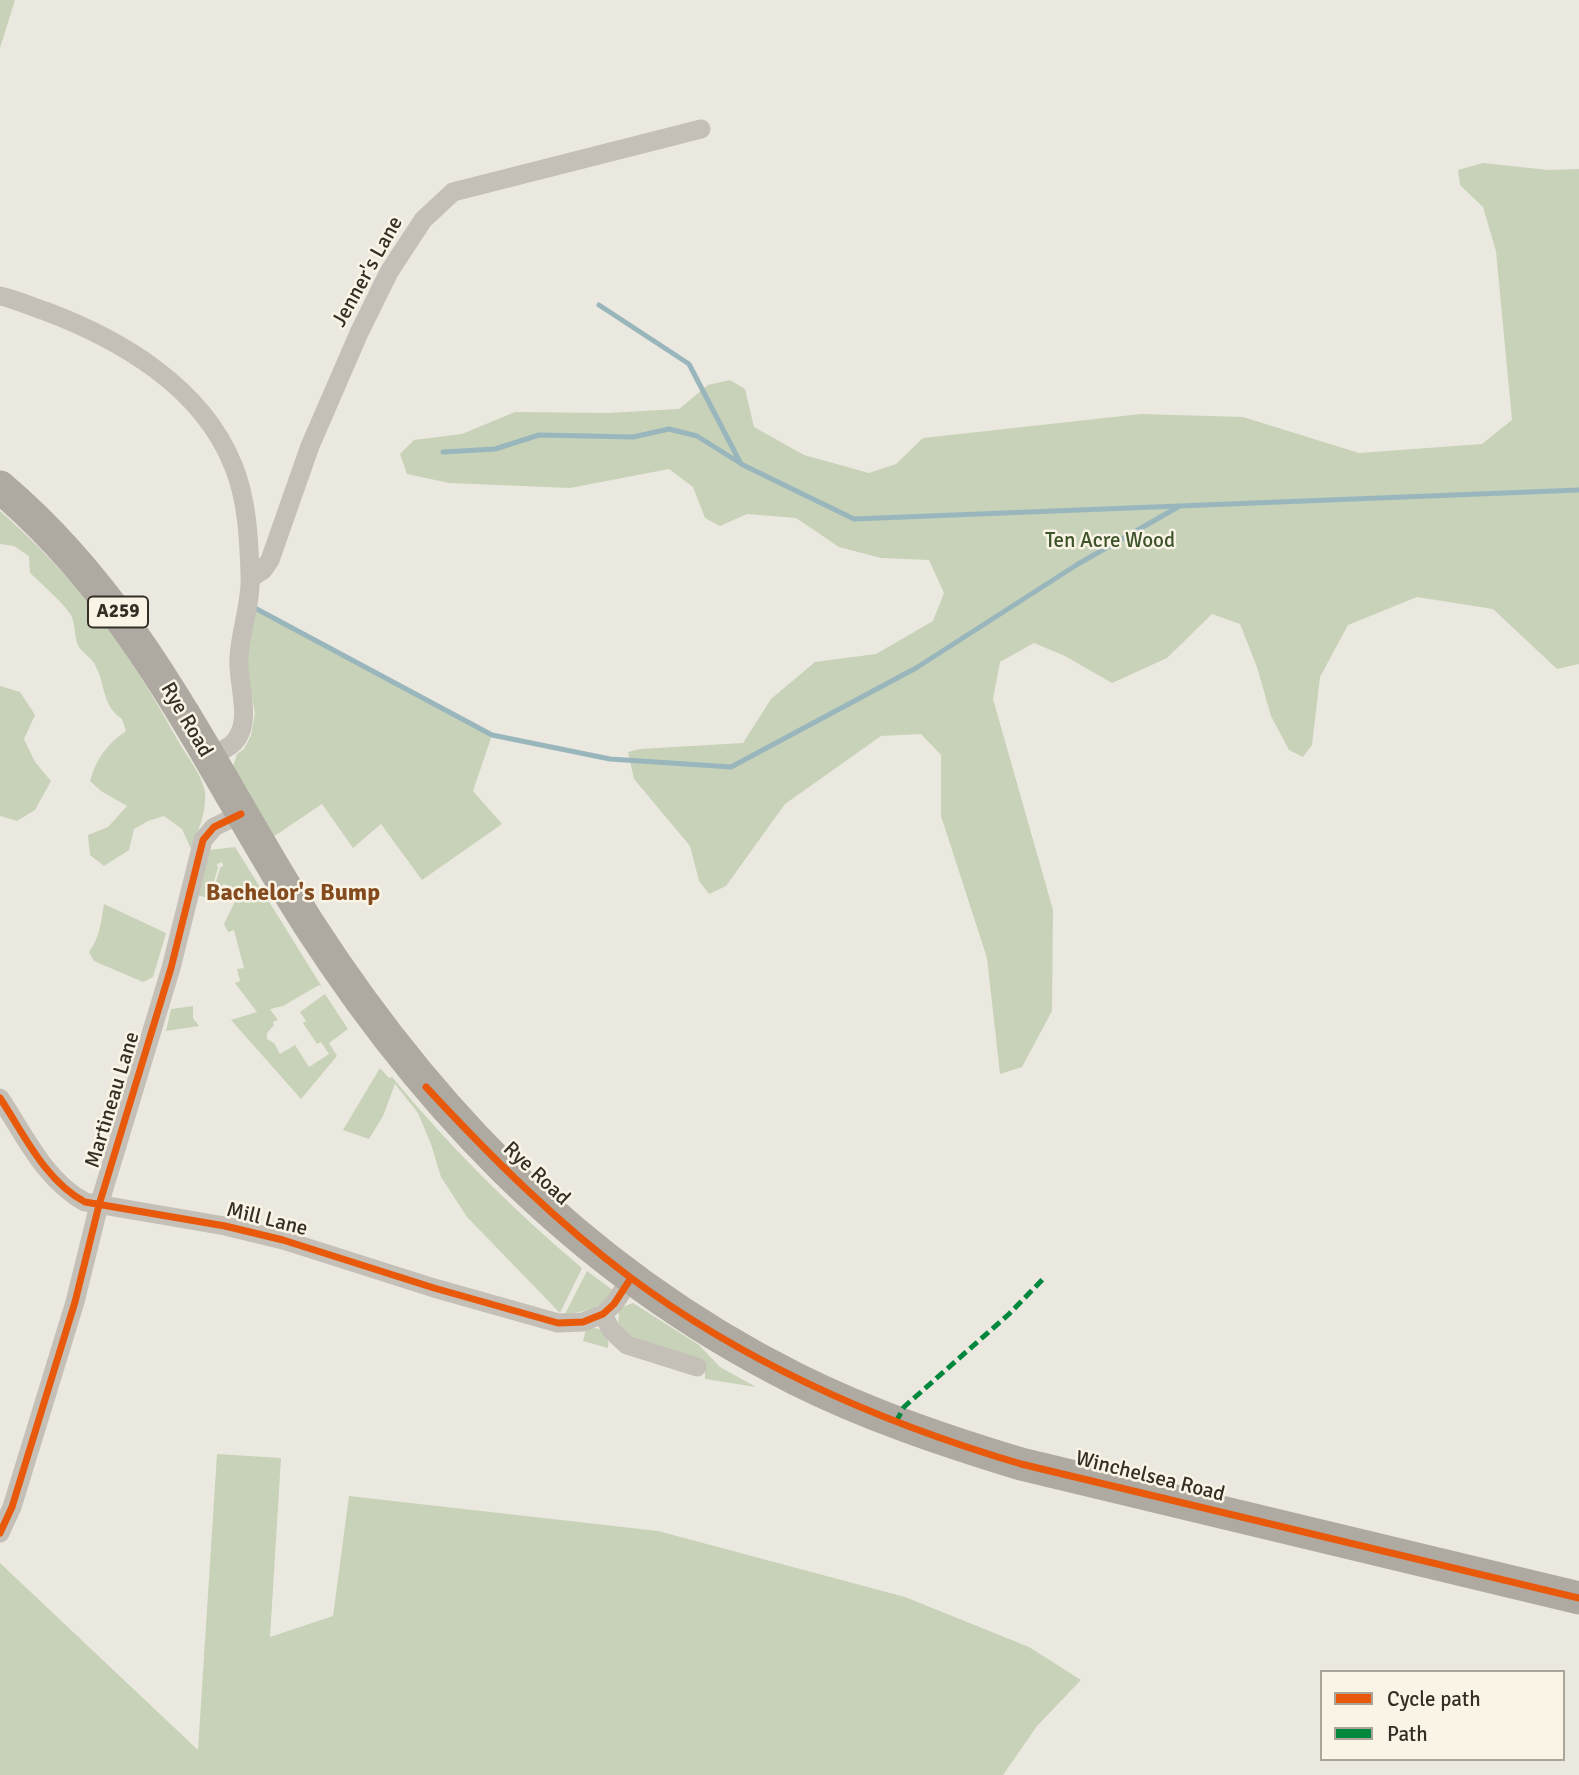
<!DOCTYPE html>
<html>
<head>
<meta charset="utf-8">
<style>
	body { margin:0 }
	#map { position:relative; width:1579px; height:1775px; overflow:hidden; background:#ebe8df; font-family:Signika,sans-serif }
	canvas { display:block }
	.legend { position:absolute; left:1320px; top:1670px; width:245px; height:91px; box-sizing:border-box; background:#f9f4e5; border:2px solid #aba599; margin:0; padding:9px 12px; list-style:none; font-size:21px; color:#352e26 }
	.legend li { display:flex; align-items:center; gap:14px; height:35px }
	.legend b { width:35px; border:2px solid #aba599 }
</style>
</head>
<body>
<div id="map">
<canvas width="1579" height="1775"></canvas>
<ul class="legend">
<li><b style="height:9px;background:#e8590c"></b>Cycle path</li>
<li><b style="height:9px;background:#00873e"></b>Path</li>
</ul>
</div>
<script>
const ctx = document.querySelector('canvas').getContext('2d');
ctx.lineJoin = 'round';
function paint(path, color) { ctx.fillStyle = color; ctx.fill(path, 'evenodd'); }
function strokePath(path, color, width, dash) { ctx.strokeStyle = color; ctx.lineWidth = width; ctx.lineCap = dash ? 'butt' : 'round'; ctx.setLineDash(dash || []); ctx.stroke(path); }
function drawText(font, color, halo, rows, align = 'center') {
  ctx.font = font + ' Signika,sans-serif'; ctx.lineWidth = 5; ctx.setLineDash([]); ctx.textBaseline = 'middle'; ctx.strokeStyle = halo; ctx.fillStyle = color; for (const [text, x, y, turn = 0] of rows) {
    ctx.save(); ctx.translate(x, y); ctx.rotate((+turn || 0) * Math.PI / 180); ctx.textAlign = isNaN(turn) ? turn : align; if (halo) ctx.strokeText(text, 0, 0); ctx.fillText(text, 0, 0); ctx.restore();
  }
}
paint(new Path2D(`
	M 0,0 L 15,0 L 0,48 Z
	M 1483,163 L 1548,170 L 1579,169 L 1579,664 L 1557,669 L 1493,609 L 1417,597 L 1348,625 L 1320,677 L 1312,745 L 1303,757 L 1289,750 L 1271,716 L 1257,667 L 1240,624 L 1212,614 L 1167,658 L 1112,683 L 1065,656 L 1034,643 L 1000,662 L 993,699 L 1053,910 L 1052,1011 L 1022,1067 L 1000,1074 L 987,958 L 941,816 L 941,755 L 921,734 L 881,736 L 785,804 L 726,886 L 709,894 L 699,881 L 690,846 L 634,779 L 628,752 L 640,749 L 743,743 L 771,699 L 815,662 L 876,654 L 933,621 L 944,593 L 929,560 L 881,558 L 839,547 L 796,518 L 747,514 L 720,526 L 705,518 L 693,487 L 669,469 L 570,488 L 449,483 L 407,474 L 400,454 L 414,440 L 462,434 L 515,412 L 607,413 L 679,409 L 708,385 L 730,380 L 745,389 L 754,427 L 804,455 L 869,473 L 896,464 L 923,438 L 1141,414 L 1243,417 L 1359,453 L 1482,444 L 1512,420 L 1496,251 L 1483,207 L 1460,185 L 1458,170 Z
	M 0,511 C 76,577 130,652 178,741 C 187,756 202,775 205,792 C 207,811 198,831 191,849 L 182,829 L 164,816 L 148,821 L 134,829 L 129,850 L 104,866 L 90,855 L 88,835 L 108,827 L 127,806 L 101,791 L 90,781 C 96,759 107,744 126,731 L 122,719 C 101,705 106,683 94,663 C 90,657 83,653 79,647 C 74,639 76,625 71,615 C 67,607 38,580 30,573 L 29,556 L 14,546 L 0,544 Z
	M 251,606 L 492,735 L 473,791 L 502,824 L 422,880 L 381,824 L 353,848 L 322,804 L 273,837 L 232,770 L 237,754 L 244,749 L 251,735 L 255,713 L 247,674 Z
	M 0,686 L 20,692 L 35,715 L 24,739 L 35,762 L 51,781 L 35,810 L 17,821 L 0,816 Z
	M 235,847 L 322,987 L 319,985 L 283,1006 L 270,1009 L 278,1020 L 273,1022 L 274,1025 L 267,1033 L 267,1039 L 274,1043 L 280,1054 L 295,1045 L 309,1067 L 329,1054 L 321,1042 L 317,1044 L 303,1023 L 306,1021 L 300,1012 L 325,994 L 348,1029 L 329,1043 L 337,1056 L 301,1099 L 231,1020 L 257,1012 L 235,983 L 240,981 L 237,969 L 244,968 L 234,930 L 228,932 L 224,924 L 239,893 L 236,889 L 224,884 L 213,892 L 220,868 L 223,866 L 222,862 L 217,864 L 218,868 L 209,898 L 196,895 L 209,850 Z
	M 104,904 L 166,933 L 153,977 L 143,982 L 94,961 L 89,952 C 100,937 101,922 104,904 Z
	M 193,1006 L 193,1018 L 199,1026 L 166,1031 L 171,1009 Z
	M 380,1068 L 389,1078 L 392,1077 C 450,1147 513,1210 582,1268 L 560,1313 L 467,1217 L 441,1177 L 431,1144 L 418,1113 L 395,1084 L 383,1116 L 369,1139 L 343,1130 Z
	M 587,1271 L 614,1291 C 601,1308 586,1312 565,1314 Z
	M 633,1303 L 699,1345 L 720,1367 L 756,1387 L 705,1379 L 705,1365 L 628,1336 L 618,1324 L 619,1312 L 622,1307 Z
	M 591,1328 C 604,1328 610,1335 608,1348 L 583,1341 L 586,1329 Z
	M 217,1454 L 281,1458 L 270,1637 L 333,1616 L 349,1496 L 658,1531 L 905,1597 L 1029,1647 L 1081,1680 L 1037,1726 L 1003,1775 L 0,1775 L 0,1563 L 198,1750 Z`), '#c8d2b8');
strokePath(new Path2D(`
	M 599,305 L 689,364 L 741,464 L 854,519 L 1579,490
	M 443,452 L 495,449 L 539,435 L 633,437 L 669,429 L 697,436 L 740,463
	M 253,607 L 492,735 L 610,759 L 731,767 L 916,668 L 1078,564 L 1178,507`), '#9ab6bd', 5);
strokePath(new Path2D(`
	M 0,296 C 15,299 30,306 45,311 C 120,339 202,387 233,465 C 247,498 249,539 250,574 C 252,602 240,631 239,658 C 237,685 255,725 231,745 C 224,750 216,754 208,758
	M 251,578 L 263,570 L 270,560 L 310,446 L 359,333 L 389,272 L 423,220 L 453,192 L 701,129
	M 0,1098 C 24,1134 45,1181 85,1202 L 225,1226 L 283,1240 L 434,1288 L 558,1323 L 583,1322 L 603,1314 L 614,1304 L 631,1278
	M 603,1314 L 611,1330 L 627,1345 L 697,1367
	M 0,1533 L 12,1507 L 75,1302 L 99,1205 L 171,968 L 203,840 L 214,827 L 241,814`), '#c4c0b8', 19);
strokePath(new Path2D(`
	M 0,487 C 130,597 197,741 283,883 C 411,1094 573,1267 796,1379 C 868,1415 945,1441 1021,1464 L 1579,1598`), '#aeaaa2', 33);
strokePath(new Path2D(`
	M 896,1422 L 904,1407 L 1009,1314 L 1043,1279`), '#00873e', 5, [10, 5]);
strokePath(new Path2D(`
	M 426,1087 C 490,1156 556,1222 631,1278 C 748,1365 882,1423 1021,1464 L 1579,1598
	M 0,1098 C 24,1134 45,1181 85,1202 L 225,1226 L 283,1240 L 434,1288 L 558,1323 L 583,1322 L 603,1314 L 614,1304 L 631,1278
	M 0,1533 L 12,1507 L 75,1302 L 99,1205 L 171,968 L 203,840 L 214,827 L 241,814`), '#e8590c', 7);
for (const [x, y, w] of [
	[118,612,60]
]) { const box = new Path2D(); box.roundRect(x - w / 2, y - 15.5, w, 31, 5); ctx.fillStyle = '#f9f4e5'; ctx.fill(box); strokePath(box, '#352e26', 2); }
drawText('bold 19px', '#352e26', null, [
	["A259",118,612]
]);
drawText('21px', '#352e26', '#f9f4e5', [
	["Jenner's Lane",368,272,-61],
	["Rye Road",186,720,60],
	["Martineau Lane",113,1100,-73],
	["Rye Road",536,1174,43],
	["Mill Lane",267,1220,14],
	["Winchelsea Road",1150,1477,14]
]);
drawText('21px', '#3c532a', '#f9f4e5', [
	["Ten Acre Wood",1110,541]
]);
drawText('bold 24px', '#844b1f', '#f9f4e5', [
	["Bachelor's Bump",293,894]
]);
</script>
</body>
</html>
